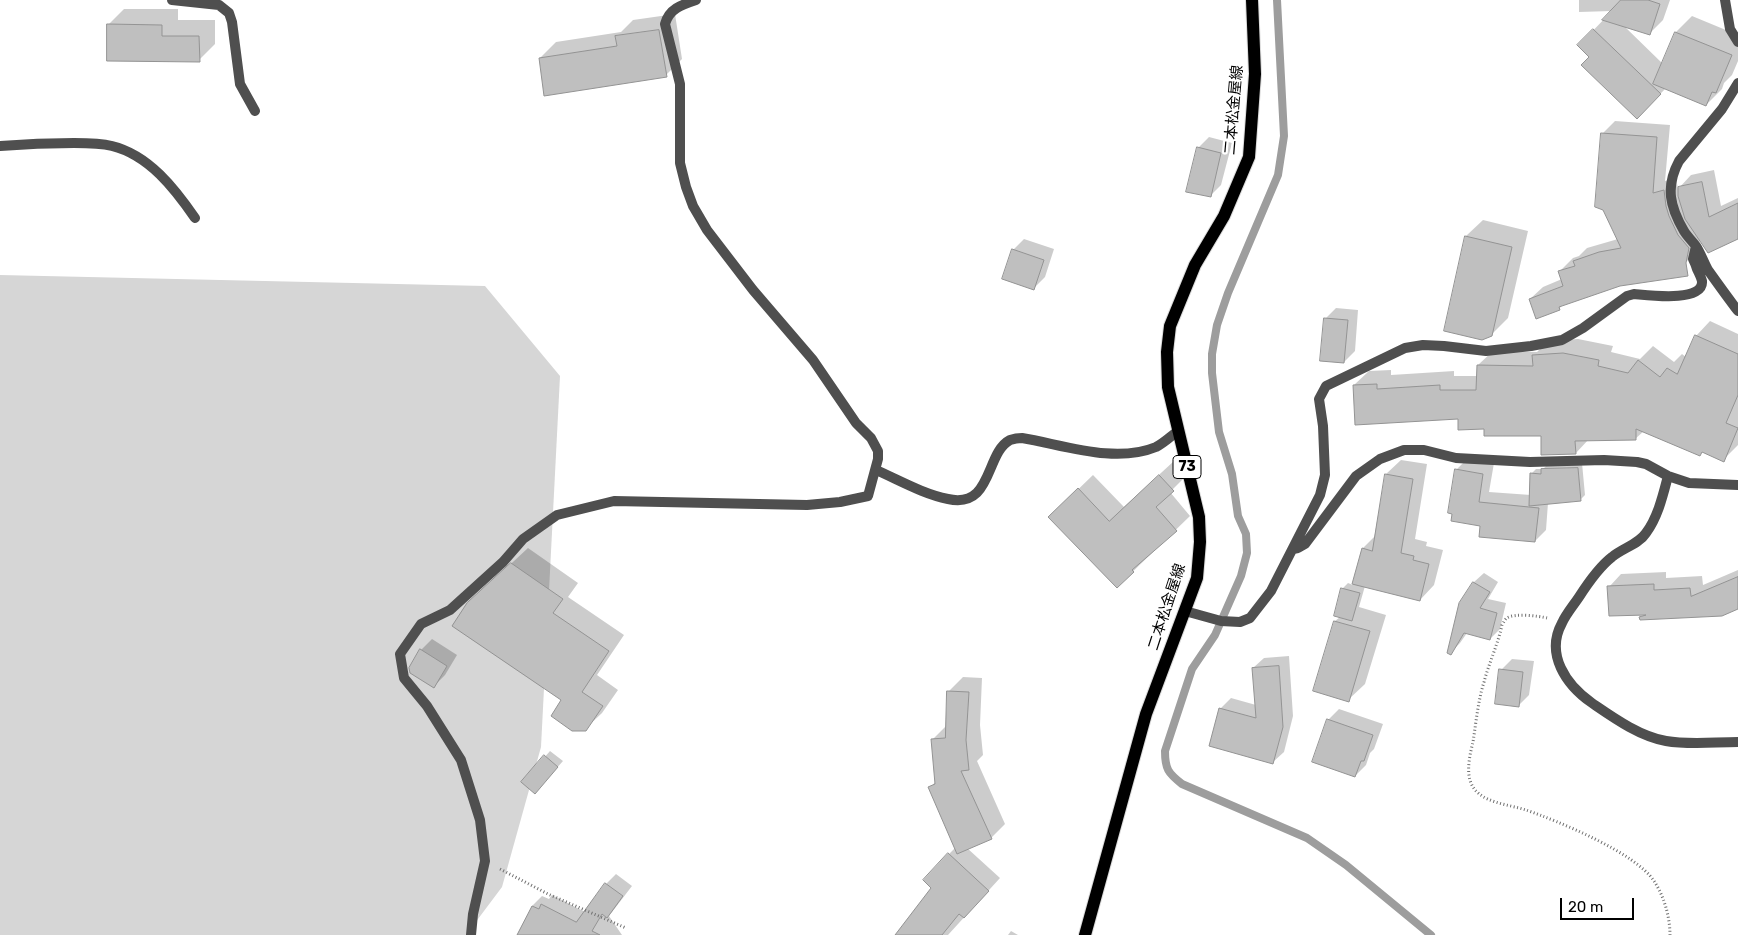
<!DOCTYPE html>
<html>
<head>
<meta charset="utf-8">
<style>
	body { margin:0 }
	#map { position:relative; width:1738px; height:935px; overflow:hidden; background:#fff; font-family:Rubik,sans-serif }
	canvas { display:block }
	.scale { position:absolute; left:1560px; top:898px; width:74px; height:22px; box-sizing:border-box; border:2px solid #000; border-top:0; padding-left:6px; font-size:15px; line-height:18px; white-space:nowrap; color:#000; -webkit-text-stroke:4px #fff; paint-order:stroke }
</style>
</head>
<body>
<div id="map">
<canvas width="1738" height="935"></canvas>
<div class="scale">20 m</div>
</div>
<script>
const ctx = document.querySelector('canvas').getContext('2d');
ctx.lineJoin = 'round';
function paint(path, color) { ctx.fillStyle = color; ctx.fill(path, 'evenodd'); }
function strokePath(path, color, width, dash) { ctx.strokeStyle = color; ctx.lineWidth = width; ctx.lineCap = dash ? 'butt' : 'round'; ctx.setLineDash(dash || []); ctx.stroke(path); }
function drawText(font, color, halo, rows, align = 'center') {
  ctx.font = font + ' Rubik,"Noto Sans JP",sans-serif'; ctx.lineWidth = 4.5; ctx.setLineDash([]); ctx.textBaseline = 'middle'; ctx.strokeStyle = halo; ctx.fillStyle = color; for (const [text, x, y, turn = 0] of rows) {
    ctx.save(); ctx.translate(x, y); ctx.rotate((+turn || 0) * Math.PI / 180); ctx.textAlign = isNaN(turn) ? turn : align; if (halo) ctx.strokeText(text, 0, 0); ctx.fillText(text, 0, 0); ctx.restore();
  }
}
paint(new Path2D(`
	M 0,275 L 485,286 L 560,376 L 541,747 L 502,887 L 466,935 L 0,935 Z`), '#d6d6d6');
paint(new Path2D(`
	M 1579,0 L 1670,0 L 1663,20 L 1649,34 L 1623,25 L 1663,64 L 1676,32 L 1692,16 L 1738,35 L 1738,61 L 1732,75 L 1724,83 L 1722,89 L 1706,105 L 1666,88 L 1637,118 L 1591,57 L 1579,45 L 1612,11 L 1579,12 Z
	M 124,9 L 178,9 L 178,20 L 215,20 L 215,44 L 199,60 L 108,25 Z
	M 675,14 L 682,59 L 666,75 L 540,58 L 556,42 L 621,32 L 633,20 Z
	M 1615,121 L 1670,125 L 1665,181 L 1676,178 L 1678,189 L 1691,175 L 1714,170 L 1721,206 L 1738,198 L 1738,237 L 1700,238 L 1699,249 L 1686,262 L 1645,281 L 1619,285 L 1564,303 L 1559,309 L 1530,299 L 1543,287 L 1562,279 L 1560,271 L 1573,258 L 1579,256 L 1587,248 L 1618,239 L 1602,134 Z
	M 1209,137 L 1232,143 L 1221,185 L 1210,196 L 1198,148 Z
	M 1483,220 L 1528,231 L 1508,318 L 1491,335 L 1466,236 Z
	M 1024,239 L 1054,249 L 1045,277 L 1034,288 L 1013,250 Z
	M 1336,308 L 1358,310 L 1355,351 L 1344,362 L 1325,319 Z
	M 1710,321 L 1738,334 L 1738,445 L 1723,460 L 1703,451 L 1700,454 L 1644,431 L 1635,439 L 1589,439 L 1576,453 L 1542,434 L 1485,428 L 1460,417 L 1354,385 L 1369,371 L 1391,370 L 1391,375 L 1454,371 L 1454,376 L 1478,376 L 1478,365 L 1493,351 L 1537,352 L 1548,341 L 1578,339 L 1613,346 L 1611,352 L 1640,359 L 1653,346 L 1674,362 L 1682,354 L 1686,357 L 1696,336 Z
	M 1467,459 L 1494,463 L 1489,492 L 1531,495 L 1531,474 L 1536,469 L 1543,469 L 1548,464 L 1582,463 L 1585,495 L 1580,500 L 1548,503 L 1546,530 L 1535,541 L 1481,524 L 1456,470 Z
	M 1401,460 L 1427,464 L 1415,539 L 1427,542 L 1426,546 L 1443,550 L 1434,585 L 1420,600 L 1365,586 L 1359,607 L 1386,615 L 1365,684 L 1348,700 L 1315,690 L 1335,621 L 1340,617 L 1342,589 L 1348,583 L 1353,585 L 1363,548 L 1376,535 L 1386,474 Z
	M 1174,461 L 1187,475 L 1170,492 L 1190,516 L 1117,587 L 1064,503 L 1093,475 L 1124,507 Z
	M 528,548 L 578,583 L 568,597 L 624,635 L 597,675 L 618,690 L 602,713 L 585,729 L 563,700 L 485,588 Z
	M 1738,570 L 1738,608 L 1641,618 L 1645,614 L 1609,587 L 1621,574 L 1666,572 L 1666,578 L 1702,576 L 1703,585 Z
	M 1484,573 L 1498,582 L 1488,599 L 1506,603 L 1500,629 L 1490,639 L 1467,633 L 1460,643 L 1450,653 L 1461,604 L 1474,582 Z
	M 432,639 L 457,655 L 445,675 L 434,686 L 421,650 Z
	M 1289,656 L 1293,716 L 1284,752 L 1273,762 L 1220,709 L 1231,698 L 1256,705 L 1253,668 L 1264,658 Z
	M 1512,659 L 1534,661 L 1529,695 L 1518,706 L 1501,670 Z
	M 963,677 L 982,678 L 980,725 L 983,755 L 977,761 L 1005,824 L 991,838 L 967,848 L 1000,878 L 948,935 L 898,935 L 933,888 L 949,854 L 956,847 L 930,788 L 936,781 L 932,740 L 947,725 L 949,691 Z
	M 1339,709 L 1383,724 L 1374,749 L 1370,753 L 1366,765 L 1355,776 L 1328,720 Z
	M 550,751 L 563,761 L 540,787 L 523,782 Z
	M 616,874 L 632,886 L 609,916 L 622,935 L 517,935 L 532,906 L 542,896 L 549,899 L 552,895 L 585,912 L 606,884 Z
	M 1011,931 L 1018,935 L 1008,935 Z`), '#0003');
strokePath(new Path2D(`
	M 1277,0 L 1284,136 L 1278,175 L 1228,293 L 1217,325 L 1212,354 L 1212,373 L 1219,432 L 1232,474 L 1238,516 L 1246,534 L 1247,553 L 1241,576 L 1215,635 L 1192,669 L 1165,751 C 1165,769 1168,773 1182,784 L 1307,838 L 1346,865 L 1431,935`), '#9d9d9d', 8);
const building = new Path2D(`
	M 1621,0 L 1648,0 L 1660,4 L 1650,35 L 1602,20 Z
	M 107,24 L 162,25 L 162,36 L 199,36 L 200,62 L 107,61 Z
	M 1593,29 L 1661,94 L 1637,119 L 1581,65 L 1589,57 L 1577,45 Z
	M 659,30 L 667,77 L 544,96 L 539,58 L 617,46 L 615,36 Z
	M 1675,32 L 1732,55 L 1716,93 L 1712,92 L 1706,106 L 1653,84 Z
	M 1601,133 L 1657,137 L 1653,193 L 1664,190 L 1666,206 L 1669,216 L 1678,235 L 1689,248 L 1686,263 L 1688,276 L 1620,286 L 1559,307 L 1560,310 L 1536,319 L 1529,299 L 1563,286 L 1558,271 L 1575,266 L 1573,261 L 1599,252 L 1621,248 L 1603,210 L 1595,207 Z
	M 1197,147 L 1221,153 L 1211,197 L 1186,192 Z
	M 1702,182 L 1709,217 L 1738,203 L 1738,239 L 1708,253 L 1685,219 L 1678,196 L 1678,187 Z
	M 1465,236 L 1512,247 L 1492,336 L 1482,340 L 1444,331 Z
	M 1012,249 L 1044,260 L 1034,290 L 1002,279 Z
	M 1324,318 L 1348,320 L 1344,363 L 1320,361 Z
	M 1695,335 L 1738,354 L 1738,395 L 1726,423 L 1738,428 L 1724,462 L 1702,452 L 1700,456 L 1636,429 L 1636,440 L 1575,441 L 1576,454 L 1541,455 L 1541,436 L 1484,436 L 1484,429 L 1458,430 L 1458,419 L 1355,425 L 1353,385 L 1377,384 L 1377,389 L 1440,385 L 1440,390 L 1476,390 L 1477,365 L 1533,366 L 1532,355 L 1563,353 L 1599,360 L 1598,366 L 1628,373 L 1638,360 L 1660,377 L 1667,368 L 1677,374 Z
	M 1578,468 L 1581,501 L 1529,506 L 1530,473 L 1541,474 L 1541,469 Z
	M 1455,469 L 1483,474 L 1479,502 L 1539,508 L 1535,542 L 1479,537 L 1480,526 L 1451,521 L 1452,514 L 1448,513 Z
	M 1385,474 L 1413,479 L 1401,553 L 1414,556 L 1413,560 L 1429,564 L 1420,601 L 1352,584 L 1362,548 L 1372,551 Z
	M 1159,475 L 1174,491 L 1156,507 L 1177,531 L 1132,570 L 1134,572 L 1117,588 L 1048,517 L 1078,488 L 1109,521 Z
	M 511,563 L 563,599 L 553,613 L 609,651 L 582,692 L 603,706 L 586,731 L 572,731 L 551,716 L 561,700 L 452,626 L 467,603 Z
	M 1738,577 L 1738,609 L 1722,616 L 1640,620 L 1639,617 L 1646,615 L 1609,616 L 1607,586 L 1654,584 L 1654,590 L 1690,588 L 1691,596 Z
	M 1473,582 L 1490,592 L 1480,608 L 1497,613 L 1490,640 L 1464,633 L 1451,655 L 1447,653 L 1459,603 Z
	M 1341,588 L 1360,593 L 1352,621 L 1334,616 Z
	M 1334,621 L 1370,631 L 1349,702 L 1313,691 Z
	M 420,649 L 447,666 L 434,688 L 410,673 L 409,668 Z
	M 1279,666 L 1283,727 L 1273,764 L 1209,746 L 1219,708 L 1256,718 L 1252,668 Z
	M 1499,669 L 1523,672 L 1519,707 L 1495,704 Z
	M 947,691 L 969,692 L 966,740 L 969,770 L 961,771 L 992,839 L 957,854 L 928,787 L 935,784 L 931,739 L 945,738 Z
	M 1327,719 L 1373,735 L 1364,761 L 1361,761 L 1355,777 L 1312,762 Z
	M 544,755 L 558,767 L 535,794 L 521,782 Z
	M 948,853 L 989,891 L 964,918 L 959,914 L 942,935 L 895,935 L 931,888 L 923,880 Z
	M 605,883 L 623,896 L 607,918 L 602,914 L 592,931 L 600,935 L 517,935 L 532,906 L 539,909 L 541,904 L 576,922 Z`);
paint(building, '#bfbfbf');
strokePath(building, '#939393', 1);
const primary = new Path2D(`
	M 1085,935 L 1146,714 L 1197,578 L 1200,542 L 1199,517 L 1168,387 L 1167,352 L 1170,326 L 1195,265 L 1224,216 L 1249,157 L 1255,74 L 1252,0`);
strokePath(primary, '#dbdbdb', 14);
strokePath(new Path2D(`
	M 1547,618 C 1539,616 1514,613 1507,618 C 1505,619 1504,622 1502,625 C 1498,644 1489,663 1484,682 C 1478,701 1476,723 1473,742 C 1470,754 1466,771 1471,783 C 1479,803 1508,804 1526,810 C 1558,821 1636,853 1654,881 C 1664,896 1670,917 1670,935
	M 500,869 L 548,894 L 626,928`), '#717171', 3, [1, 2.5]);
strokePath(new Path2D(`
	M 172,0 L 219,5 L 229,13 L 232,22 L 240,84 L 255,111
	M 1725,0 L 1730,29 L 1738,42
	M 1738,83 L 1722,109 L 1679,161 C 1665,187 1670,207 1684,231 C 1687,236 1692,241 1696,246 C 1701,254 1704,263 1708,270 C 1718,284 1728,298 1738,311
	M 0,146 C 25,144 49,143 74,143 C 86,143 100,143 112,146 C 149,155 175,189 195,218
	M 876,470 C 899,480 923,494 948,499 C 993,509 985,453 1010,440 C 1013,439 1018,438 1022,438 C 1064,445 1115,464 1156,447 C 1164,443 1171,436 1178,431
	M 1668,476 C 1663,495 1658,517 1646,533 C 1639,544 1623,548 1612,557 C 1599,567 1588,583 1579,597 C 1573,606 1566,614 1562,623 C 1545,654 1566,685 1592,703 C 1614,718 1639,736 1666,741 C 1689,745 1714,742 1738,742
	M 1293,549 L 1298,548 L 1305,544 L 1356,476 L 1380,459 L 1404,450 L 1424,450 L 1456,458 L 1530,462 L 1604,460 L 1637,462 L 1646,464 L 1668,476 L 1689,483 L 1738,485
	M 1185,611 L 1221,621 L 1240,622 L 1250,618 L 1271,591 L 1320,495 L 1325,475 L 1323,426 L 1319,399 L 1326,386 L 1405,348 L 1423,345 L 1444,346 L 1486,351 L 1531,346 L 1562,340 L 1583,328 L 1627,296 L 1634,294 C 1647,295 1704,303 1702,281 C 1701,277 1699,273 1697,269 C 1696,265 1695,263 1693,259 L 1696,246
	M 471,935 L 473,914 L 485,861 L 480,820 L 461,760 L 427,706 L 404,678 L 400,654 L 421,624 L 450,610 L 503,562 L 523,539 L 557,515 L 614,501 L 807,505 L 840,502 L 868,496 L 878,459 L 878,451 L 871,438 L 856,423 L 813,360 L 753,290 L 707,230 L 693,206 L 686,187 L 680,163 L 680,84 L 665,24 C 669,9 681,5 696,0`), '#4f4f4f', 10);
strokePath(primary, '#000', 12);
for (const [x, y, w] of [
	[1187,467,28]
]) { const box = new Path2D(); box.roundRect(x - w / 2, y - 11.5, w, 23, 4); ctx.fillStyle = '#fff'; ctx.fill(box); strokePath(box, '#000', 1); }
drawText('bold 14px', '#000', null, [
	["73",1187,467]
]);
drawText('15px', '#000', '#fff', [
	["二本松金屋線",1234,110,-85],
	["二本松金屋線",1167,607,-72]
]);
</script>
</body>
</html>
